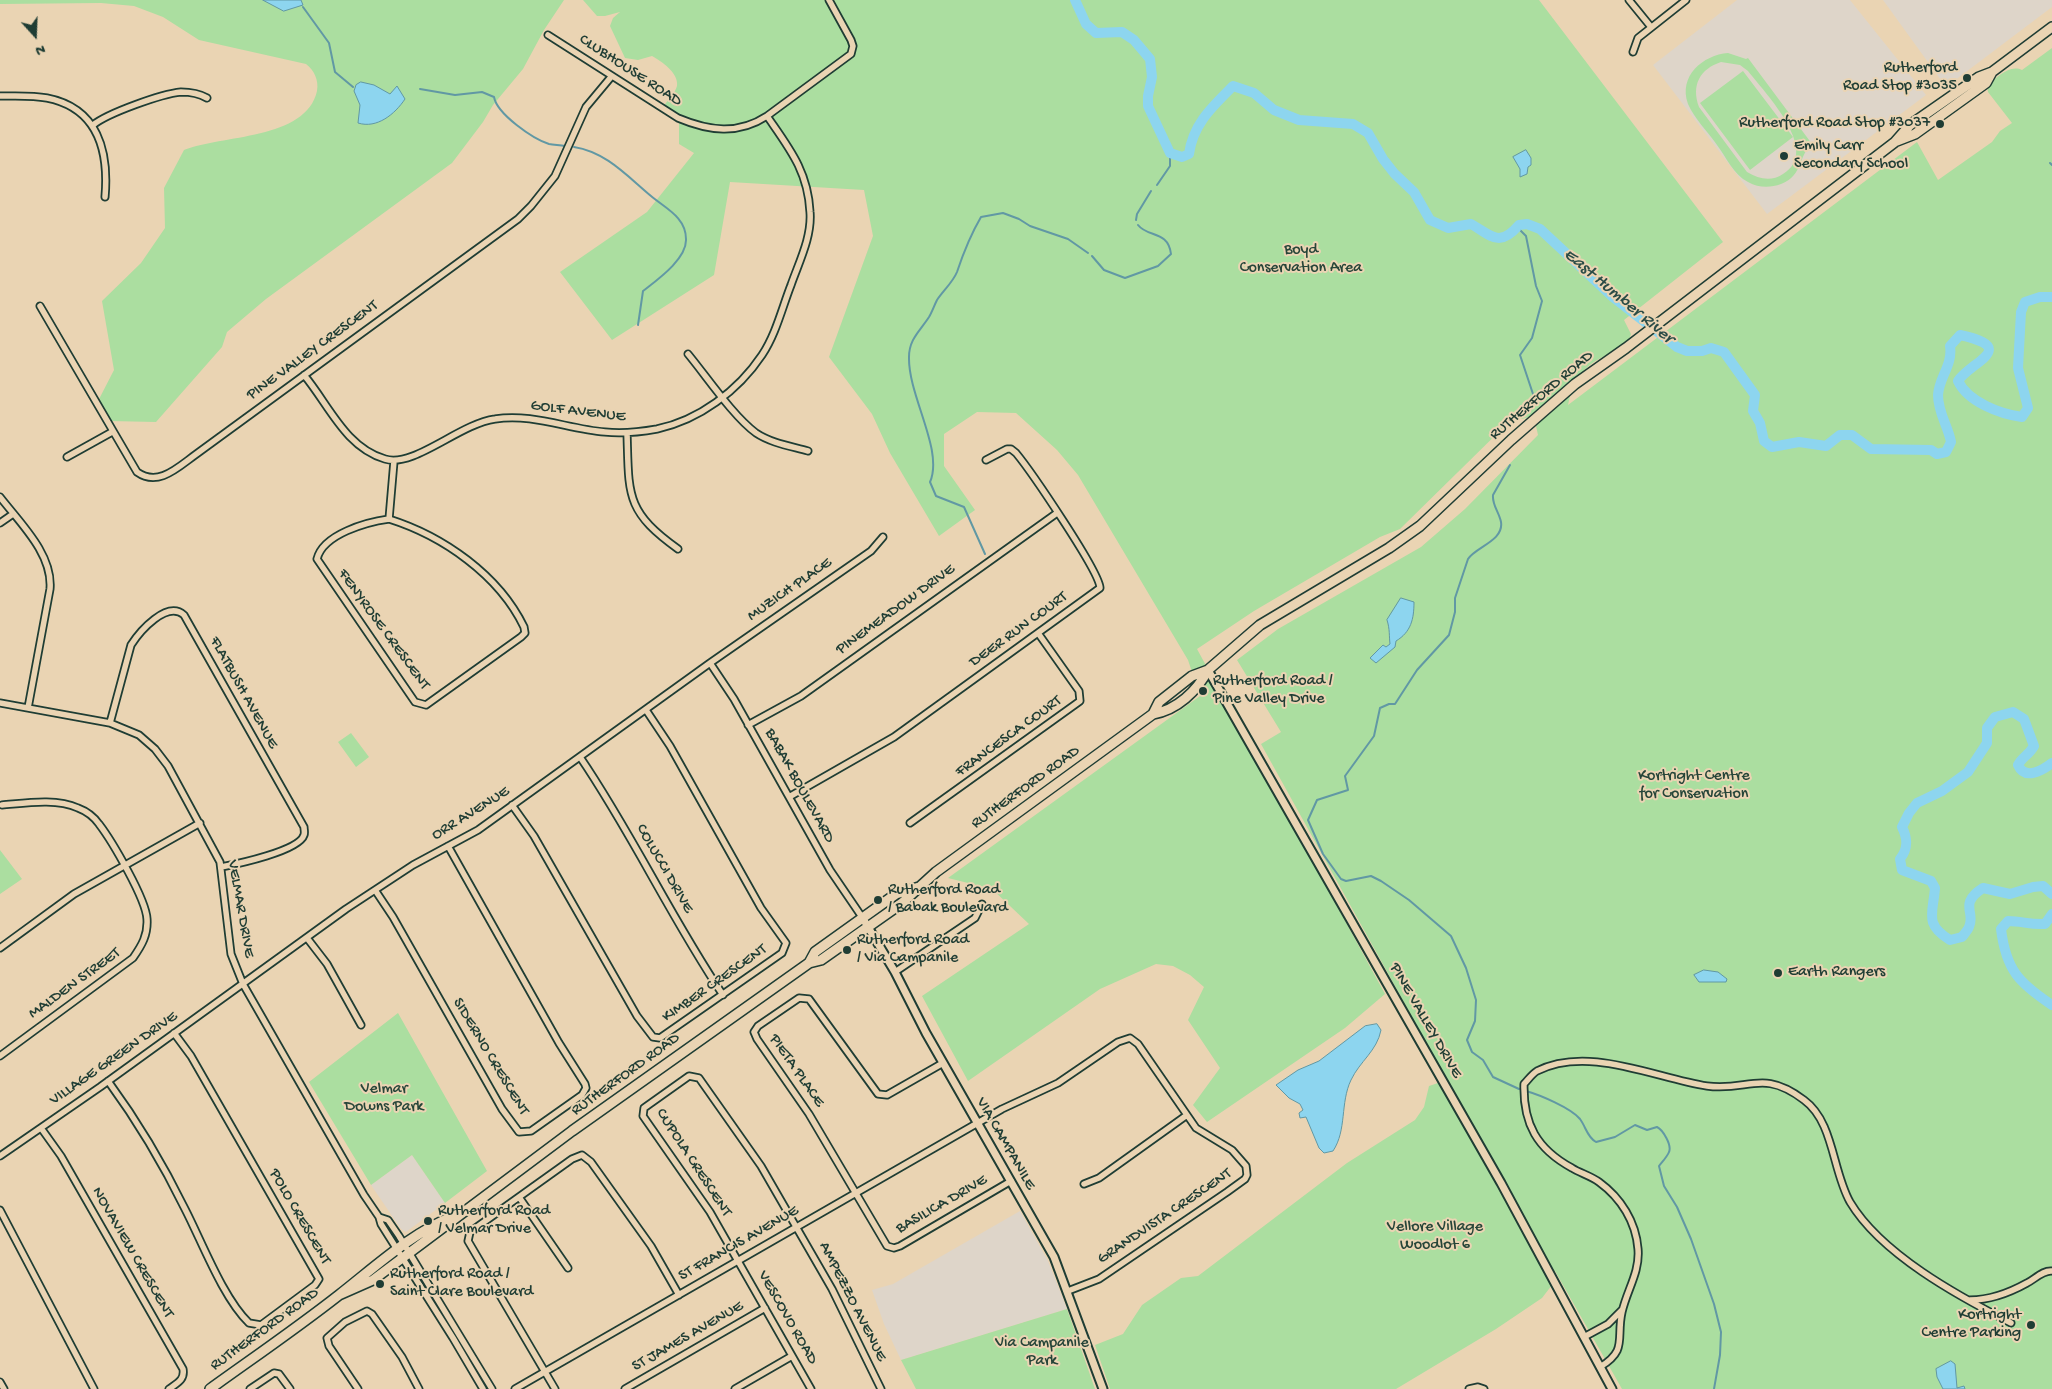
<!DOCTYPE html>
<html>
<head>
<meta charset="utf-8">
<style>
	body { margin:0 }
	#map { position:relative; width:2052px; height:1389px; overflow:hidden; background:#ead4b3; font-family:"Gochi Hand",sans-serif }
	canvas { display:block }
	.north { position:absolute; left:10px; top:10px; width:50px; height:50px; -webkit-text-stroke:4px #ead4b3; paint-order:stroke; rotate:160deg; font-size:14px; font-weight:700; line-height:20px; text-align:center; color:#1f3d34 }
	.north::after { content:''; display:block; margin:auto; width:18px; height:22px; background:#1f3d34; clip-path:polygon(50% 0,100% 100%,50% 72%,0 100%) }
</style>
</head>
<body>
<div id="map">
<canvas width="2052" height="1389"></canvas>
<div class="north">N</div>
</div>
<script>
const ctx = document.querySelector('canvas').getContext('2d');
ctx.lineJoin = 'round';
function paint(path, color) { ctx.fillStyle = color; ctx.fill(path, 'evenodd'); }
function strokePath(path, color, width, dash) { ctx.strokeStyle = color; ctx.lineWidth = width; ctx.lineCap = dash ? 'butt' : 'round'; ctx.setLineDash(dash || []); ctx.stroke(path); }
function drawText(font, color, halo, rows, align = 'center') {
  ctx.font = font + ' "Gochi Hand",sans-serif'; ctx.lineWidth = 4; ctx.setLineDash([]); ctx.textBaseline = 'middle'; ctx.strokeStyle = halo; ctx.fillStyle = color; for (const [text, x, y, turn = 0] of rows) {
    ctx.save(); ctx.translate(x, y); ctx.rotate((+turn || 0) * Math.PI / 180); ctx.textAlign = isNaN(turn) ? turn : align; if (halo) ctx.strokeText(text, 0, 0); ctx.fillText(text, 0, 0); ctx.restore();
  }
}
paint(new Path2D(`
	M 1737,0 L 1850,0 L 1926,95 L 1767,214 L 1653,65 Z
	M 1883,0 L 2052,0 L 2052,7 L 1946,87 Z
	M 412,1155 L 445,1203 L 406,1232 L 401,1229 L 371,1185 Z
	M 1020,1211 L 1048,1261 L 1067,1309 L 901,1360 L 884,1324 L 872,1290 L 893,1284 Z`), '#ded5c9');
paint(new Path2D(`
	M 0,0 L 564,0 L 544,30 L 523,69 L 493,105 L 483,122 L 452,163 L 266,299 L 227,332 L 222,347 L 156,422 L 109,421 L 96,405 L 114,370 L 102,301 L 141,263 L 165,228 L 164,188 L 184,150 C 221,135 306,140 317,91 C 319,80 314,70 306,64 L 199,40 L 163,17 L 134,6 L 101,3 L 0,4 Z
	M 583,0 L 833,0 L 835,2 L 834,0 L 1539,0 L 1723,242 L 1624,320 L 1631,334 L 1627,346 C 1594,360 1576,367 1568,405 L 1917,142 L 1938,180 L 1992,142 L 2000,131 L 2012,123 L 1988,92 L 1987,85 C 1997,78 2009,64 2022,70 L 2052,48 L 2052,1389 L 1622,1389 L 1555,1271 L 1552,1285 L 1542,1298 L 1496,1329 L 1396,1389 L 1110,1389 L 1095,1345 L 1123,1334 L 1142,1305 L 1181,1278 L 1198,1276 L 1347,1163 L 1415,1120 L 1424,1107 L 1429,1086 L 1447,1080 L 1261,744 L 1281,732 L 1237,660 L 1278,629 L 1421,547 L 1465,509 L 1538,435 L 1536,426 L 1529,417 L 1522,419 L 1516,415 L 1400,529 L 1380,537 L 1254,611 L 1197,649 L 1385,994 L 1345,1028 L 1207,1122 L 1193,1105 L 1220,1068 L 1188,1020 L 1204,987 L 1190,975 L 1173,966 L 1156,964 L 1100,989 L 968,1081 L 922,996 L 1029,924 L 992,889 L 948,878 L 1200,696 L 1188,660 L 1078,475 L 1057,450 L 1016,413 L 977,412 L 944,434 L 944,466 L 975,510 L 939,536 L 890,453 L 872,414 L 829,357 L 873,236 L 864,190 L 730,182 L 714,275 L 612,340 L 560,272 L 647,212 L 694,153 L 679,144 L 679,121 L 663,107 C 667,101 675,93 677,86 C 679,73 661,61 652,56 L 638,60 L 625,58 L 610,26 L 613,18 L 620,12 L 605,16 L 597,16 Z
	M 1728,53 L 1746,59 L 1748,58 L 1812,144 C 1798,155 1804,175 1781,184 C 1770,188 1759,188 1748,182 C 1734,175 1726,157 1717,145 C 1708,132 1694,118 1688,104 C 1678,76 1703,55 1728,53 ZM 1721,62 L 1740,65 L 1748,71 C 1765,93 1822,151 1783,174 C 1771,182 1759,179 1747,172 L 1699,107 C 1691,85 1700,69 1721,62 Z
	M 1743,71 L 1793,137 L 1750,170 L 1700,103 Z
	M 351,733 L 369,757 L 356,767 L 338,742 Z
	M 0,850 L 22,879 L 0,894 Z
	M 398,1013 L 487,1171 L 445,1203 L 412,1155 L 371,1185 L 309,1082 Z
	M 1067,1309 L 1095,1389 L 916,1389 L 901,1360 Z`), '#abdea0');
const water = new Path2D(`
	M 263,0 L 301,0 L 303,5 L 284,11 Z
	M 361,82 L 374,85 L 390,94 L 397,86 L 405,99 C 395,114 377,129 358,123 L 360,105 L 354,91 L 356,85 Z
	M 1526,150 L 1531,158 L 1531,165 L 1528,167 L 1527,174 L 1520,177 L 1520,169 L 1513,157 Z
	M 1401,598 L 1414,602 C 1414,619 1411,632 1396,641 L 1395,647 L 1376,663 L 1370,658 L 1383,645 L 1386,647 L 1390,644 C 1389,636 1390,629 1387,620 Z
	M 1704,970 L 1718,972 L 1727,979 L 1726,982 L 1699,982 L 1694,975 Z
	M 1377,1024 L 1381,1030 C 1377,1051 1360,1061 1351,1080 C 1340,1103 1347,1130 1333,1151 L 1324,1153 L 1319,1148 L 1306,1117 L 1300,1118 L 1299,1113 L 1303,1110 L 1300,1104 L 1289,1098 L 1276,1085 L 1298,1070 L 1319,1061 L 1365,1026 Z
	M 1951,1361 L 1955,1364 L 1957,1388 L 1964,1386 L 1965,1389 L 1943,1389 L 1937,1377 L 1936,1369 Z`);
paint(water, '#8dd5ef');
strokePath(water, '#6198a4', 1);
strokePath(new Path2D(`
	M 303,7 L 329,43 L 335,72 L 353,87
	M 420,89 L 455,95 L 482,92 L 494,97 C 497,114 533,139 549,144 C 554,145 560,145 565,146
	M 574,147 C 606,152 627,176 651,196 C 665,208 686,217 686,239 C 687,259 657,280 643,291 L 638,325
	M 2050,163 L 2052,165
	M 1157,185 L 1170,166 L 1170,153
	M 1136,220 L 1137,214 L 1151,191
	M 1517,227 L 1526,236 L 1536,286 L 1542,301 L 1532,338 L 1520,355 L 1533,394
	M 1092,256 L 1104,270 L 1125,278 L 1158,266 L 1171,254 C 1168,230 1148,238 1138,225
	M 1510,465 L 1493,495 C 1492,505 1499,512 1501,522 C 1504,541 1475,547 1468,559 L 1455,598 L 1455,612 L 1449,635 L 1417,670 L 1395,704 L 1389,704 L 1380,708 L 1374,736 L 1345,776 L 1348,790 L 1317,800 L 1308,820 L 1323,854 L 1341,879 L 1346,881 L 1371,876 L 1381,881 L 1409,900 L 1451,936 L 1466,968 L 1476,1000 L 1475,1021 L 1467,1040 L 1472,1052 L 1483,1060 L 1493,1077 L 1519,1089
	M 985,554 L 964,507 L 936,496 L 930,482 C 944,450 908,396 909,357 C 909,339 920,331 929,317 C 932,312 934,306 937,300 C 943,291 953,282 957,272 C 963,254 971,234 981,217 L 1003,213 L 1019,219 L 1030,226 L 1068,239 L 1088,253
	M 1526,1091 C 1540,1095 1571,1108 1580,1119 C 1586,1127 1587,1137 1596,1142 L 1615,1137 L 1635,1125 L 1647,1130 L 1657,1127 C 1663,1130 1672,1145 1669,1152 C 1667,1157 1662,1162 1659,1166 L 1664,1186 L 1677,1207 L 1691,1239 L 1714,1304 L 1721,1332 L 1720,1355 L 1714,1389`), '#6198a4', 2);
strokePath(new Path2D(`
	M 1075,0 L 1086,24 L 1096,33 L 1122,32 L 1134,40 L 1150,59 L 1152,77 L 1148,96 L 1148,106 L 1170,153 L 1182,157 L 1189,154 C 1193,124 1212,107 1233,86 L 1254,93 L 1274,110 L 1299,120 L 1353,124 L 1368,133 L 1383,159 L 1394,173 L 1414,192 L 1430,220 L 1448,228 L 1471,224 C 1492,236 1499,248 1519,225 L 1527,224 L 1540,229 L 1613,297 L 1677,347 L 1687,351 L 1702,351 L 1711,348 L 1724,352 L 1755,395 L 1753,411 L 1760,423 L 1764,441 L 1772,447 L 1799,442 L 1826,446 L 1840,435 L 1852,435 L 1871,449 L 1931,450 L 1937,454 L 1946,452 L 1951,442 C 1948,426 1938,413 1938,395 C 1939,377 1953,365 1950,346 L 1960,335 C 2020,348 1970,362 1958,381 C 1968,402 2000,414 2022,417 L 2028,408 L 2018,368 L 2021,312 L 2025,302 L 2040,297 L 2052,297
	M 2052,763 C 2043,770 2025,781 2018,765 C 2022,757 2029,755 2034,746 L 2024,719 L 2013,712 L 1995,717 L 1987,728 L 1987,743 L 1968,772 L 1942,791 L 1917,803 L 1909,813 L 1902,827 C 1908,839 1908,849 1900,859 L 1902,870 L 1931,881 L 1935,888 C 1933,914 1924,924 1950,940 L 1962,937 C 1964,934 1968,930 1969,927 C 1976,912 1958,904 1983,888 L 2010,894 L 2033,887 L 2043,886 L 2052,894
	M 2052,914 L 2045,924 C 2030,925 2022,921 2008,921 L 2001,929 C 2006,970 2019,983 2052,1005`), '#8dd5ef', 10);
const minor = new Path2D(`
	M 1629,0 L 1651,27
	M 548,35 L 678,118 C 709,131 738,135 767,116 L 851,54 L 853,46 L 851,40 L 829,0
	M 1633,52 L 1638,38 L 1686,0
	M 0,96 C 15,96 32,95 47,98 C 98,108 109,151 105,197
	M 93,125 C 108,113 161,94 181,92 C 189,92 200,94 207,98
	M 40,306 L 137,472 C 158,487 177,468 195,455 L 518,219 L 531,206 L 555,176 L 586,107 L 611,77
	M 688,354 C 707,377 733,416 756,433 C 771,443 790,446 808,451
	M 304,375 C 329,405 345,447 385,459 C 414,468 459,424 495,419 C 532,413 568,429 605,432 C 622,434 640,432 657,429 C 699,420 738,391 762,355 C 776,334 782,308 791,285 C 799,262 812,237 810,212 C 808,171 789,148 767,116
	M 627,433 C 629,495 625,511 678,549
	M 67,457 L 112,432
	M 0,497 C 20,523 53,554 50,589 L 28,708
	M 389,519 C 443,536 499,575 524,627 L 525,633 L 521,637 L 426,705 L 415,702 L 317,559 C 323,534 367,522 389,519 Z
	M 389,519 L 394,461
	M 0,523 L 13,514
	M 710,663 L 734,699 L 830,870 L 864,920
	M 0,703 L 110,723 L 139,735 L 155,749 L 168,766 L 220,862 L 231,954 L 243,984 L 364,1195 L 379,1217 L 381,1224 L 453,1338 L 483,1389
	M 110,723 L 131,645 C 140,631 167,600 184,615 L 304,827 C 304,830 305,832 304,835 C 299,851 237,864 221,867
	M 748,725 L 801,696 L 1057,513
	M 580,757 C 632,833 671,918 723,995
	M 789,797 L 894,737 L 1100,588 C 1100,572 1030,470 1016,453 L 1011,449 L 1007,449 L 986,460
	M 512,805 L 534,836 L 637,1016 L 653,1037 L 660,1038 L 782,953 L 786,943 L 761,908 L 670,746 L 646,710
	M 910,823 L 1080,701 L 1079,691 L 1038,633
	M 375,890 L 393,917 L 502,1109 L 519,1132 L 531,1131 L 582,1095 L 586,1088 L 585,1084 L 559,1043 L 448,846
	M 307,938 L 327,964 L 361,1025
	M 0,948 L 74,894 L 200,823
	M 895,972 L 975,918 L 982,904
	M 0,1056 L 133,958 C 142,945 148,935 147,919 C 146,899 112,841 99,824 C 94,817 86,811 78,808 C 56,798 26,803 2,805
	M 943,1063 L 887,1095 L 878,1094 L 809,999 L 799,998 L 758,1026 L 754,1032 L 757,1039 L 809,1114 L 887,1246 L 894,1248 L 900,1246 L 1011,1181
	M 108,1081 C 138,1122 163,1164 185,1209 C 202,1242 223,1298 249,1323 L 261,1325 L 315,1285 L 319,1279 L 191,1056 L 174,1033
	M 41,1128 L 61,1156 L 183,1369 C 185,1380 177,1383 169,1389
	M 0,1156 L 100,1087 L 346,909 L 413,865 L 478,830 L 710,663 L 871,551 L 883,537
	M 1084,1184 L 1099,1178 L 1187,1115
	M 519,1197 L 568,1268
	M 0,1210 L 94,1389
	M 379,1217 L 388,1220 L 399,1236 L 492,1389
	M 1970,1300 C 1990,1300 2009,1293 2027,1283 C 2035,1279 2043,1270 2052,1271
	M 1584,1337 L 1608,1324 L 1622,1310
	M 1600,1367 C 1628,1350 1616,1339 1622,1312 C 1627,1290 1640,1272 1638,1249 C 1636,1222 1621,1198 1599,1182 C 1591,1176 1580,1173 1572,1168 C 1537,1149 1523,1124 1524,1084 C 1528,1080 1532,1074 1537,1071 C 1588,1045 1655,1078 1707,1086 C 1748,1092 1762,1068 1804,1100 C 1834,1122 1832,1170 1850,1202 C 1881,1254 1958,1296 2011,1323
	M 0,1382 L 4,1389
	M 250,1389 L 274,1373 L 279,1374 L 290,1389
	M 358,1389 L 329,1346 L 327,1338 L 345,1322 L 367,1311 L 372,1314 L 402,1357 L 419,1389
	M 515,1389 L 1002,1109 L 1058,1083 L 1118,1042 L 1130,1038 L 1138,1044 L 1196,1128 L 1232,1150 L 1246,1166 L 1247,1175 L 1245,1179 L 1227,1192 L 1099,1279 L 1068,1291
	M 555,1389 L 468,1241 L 470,1232 L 572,1159 L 582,1155 L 591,1162 L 651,1246 L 679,1295
	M 625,1389 L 765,1308
	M 735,1389 L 792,1356
	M 811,1389 L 710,1212 L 643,1116 L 644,1108 L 689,1076 L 699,1078 L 761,1166 L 832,1289 L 881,1389
	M 1469,1389 L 1478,1387 L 1484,1389`);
const tertiary = new Path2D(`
	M 1208,670 L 1501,1183 L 1612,1389
	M 865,922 L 895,972 L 926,1033 L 1054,1257 L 1103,1389`);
const secondary = new Path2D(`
	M 1897,141 L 1915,134 L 1986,83 L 1992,72
	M 1153,714 L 1159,702 L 1192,676 L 1208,670 L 1260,625 L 1389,548 L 1420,526 L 1511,440 L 1575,384 L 1626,348 L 1895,142 L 1910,125 L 1979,77 L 1992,72 L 2052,27
	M 809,963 L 821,960 L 902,903 L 936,872 L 1153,714 C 1177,710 1197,691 1208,670
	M 339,1295 L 373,1280 L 572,1131 L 809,963 L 815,952 L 896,894 L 919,887
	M 210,1389 C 253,1358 297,1328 339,1295 C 375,1267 411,1233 454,1216`);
strokePath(minor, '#1f3d34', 9);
strokePath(tertiary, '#1f3d34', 11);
strokePath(secondary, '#1f3d34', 12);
strokePath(minor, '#ead4b3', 5.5);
strokePath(tertiary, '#ead4b3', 7);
strokePath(secondary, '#ead4b3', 9);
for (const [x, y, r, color] of [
	[1967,78,5,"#1f3d34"],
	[1940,124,5,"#1f3d34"],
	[1784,156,5,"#1f3d34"],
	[1203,691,5,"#1f3d34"],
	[878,900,5,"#1f3d34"],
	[847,950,5,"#1f3d34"],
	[1778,973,5,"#1f3d34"],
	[428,1221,5,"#1f3d34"],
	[380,1284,5,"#1f3d34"],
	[2031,1325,5,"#1f3d34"]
]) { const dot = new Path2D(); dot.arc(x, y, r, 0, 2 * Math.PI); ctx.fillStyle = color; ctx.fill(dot); strokePath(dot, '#ead4b3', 2); }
drawText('16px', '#1f3d34', '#ead4b3', [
	["Rutherford",1957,69,"right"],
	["Road Stop #3035",1957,87,"right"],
	["Rutherford Road Stop #3037",1930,124,"right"],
	["Emily Carr",1794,147],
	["Secondary School",1794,165],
	["Rutherford Road /",1213,682],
	["Pine Valley Drive",1213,700],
	["Rutherford Road",888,891],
	["/ Babak Boulevard",888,909],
	["Rutherford Road",857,941],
	["/ Via Campanile",857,959],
	["Earth Rangers",1788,973],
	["Rutherford Road",438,1212],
	["/ Velmar Drive",438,1230],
	["Rutherford Road /",390,1275],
	["Saint Clare Boulevard",390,1293],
	["Kortright",2021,1316,"right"],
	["Centre Parking",2021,1334,"right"]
], 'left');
drawText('16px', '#1f3d34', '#ead4b3', [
	["CLUBHOUSE ROAD",630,71,33],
	["PINE VALLEY CRESCENT",313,351,-36],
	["RUTHERFORD ROAD",1542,396,-40],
	["GOLF AVENUE",578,412,7],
	["MUZICH PLACE",790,590,-35],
	["PINEMEADOW DRIVE",896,610,-36],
	["FENYROSE CRESCENT",383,630,54],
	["DEER RUN COURT",1019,630,-36],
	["FLATBUSH AVENUE",243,693,61],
	["FRANCESCA COURT",1009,737,-36],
	["BABAK BOULEVARD",799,786,61],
	["RUTHERFORD ROAD",1026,788,-36],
	["ORR AVENUE",471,814,-32],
	["COLUCCI DRIVE",664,869,60],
	["VELMAR DRIVE",240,909,80],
	["MALDEN STREET",75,984,-36],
	["KIMBER CRESCENT",715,984,-35],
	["PINE VALLEY DRIVE",1425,1021,60],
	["SIDERNO CRESCENT",490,1057,59],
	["VILLAGE GREEN DRIVE",114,1059,-35],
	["PIETA PLACE",796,1071,55],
	["RUTHERFORD ROAD",626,1075,-36],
	["VIA CAMPANILE",1005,1144,60],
	["CUPOLA CRESCENT",693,1163,57],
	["BASILICA DRIVE",942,1205,-30],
	["POLO CRESCENT",299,1217,60],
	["GRANDVISTA CRESCENT",1165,1217,-34],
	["ST FRANCIS AVENUE",739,1244,-30],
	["NOVAVIEW CRESCENT",132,1253,60],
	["AMPEZZO AVENUE",852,1302,63],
	["VESCOVO ROAD",787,1318,60],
	["RUTHERFORD ROAD",265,1330,-36],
	["ST JAMES AVENUE",688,1337,-30]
]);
drawText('16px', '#264539', '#ead4b3', [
	["Boyd",1301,251],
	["Conservation Area",1301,269],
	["Kortright Centre",1694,777],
	["for Conservation",1694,795],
	["Velmar",384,1090],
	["Downs Park",384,1108],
	["Vellore Village",1435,1228],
	["Woodlot 6",1435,1246],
	["Via Campanile",1042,1344],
	["Park",1042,1362]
]);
drawText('italic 18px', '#2a4c47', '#ead4b3', [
	["East Humber River",1618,297,40]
]);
</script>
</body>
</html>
